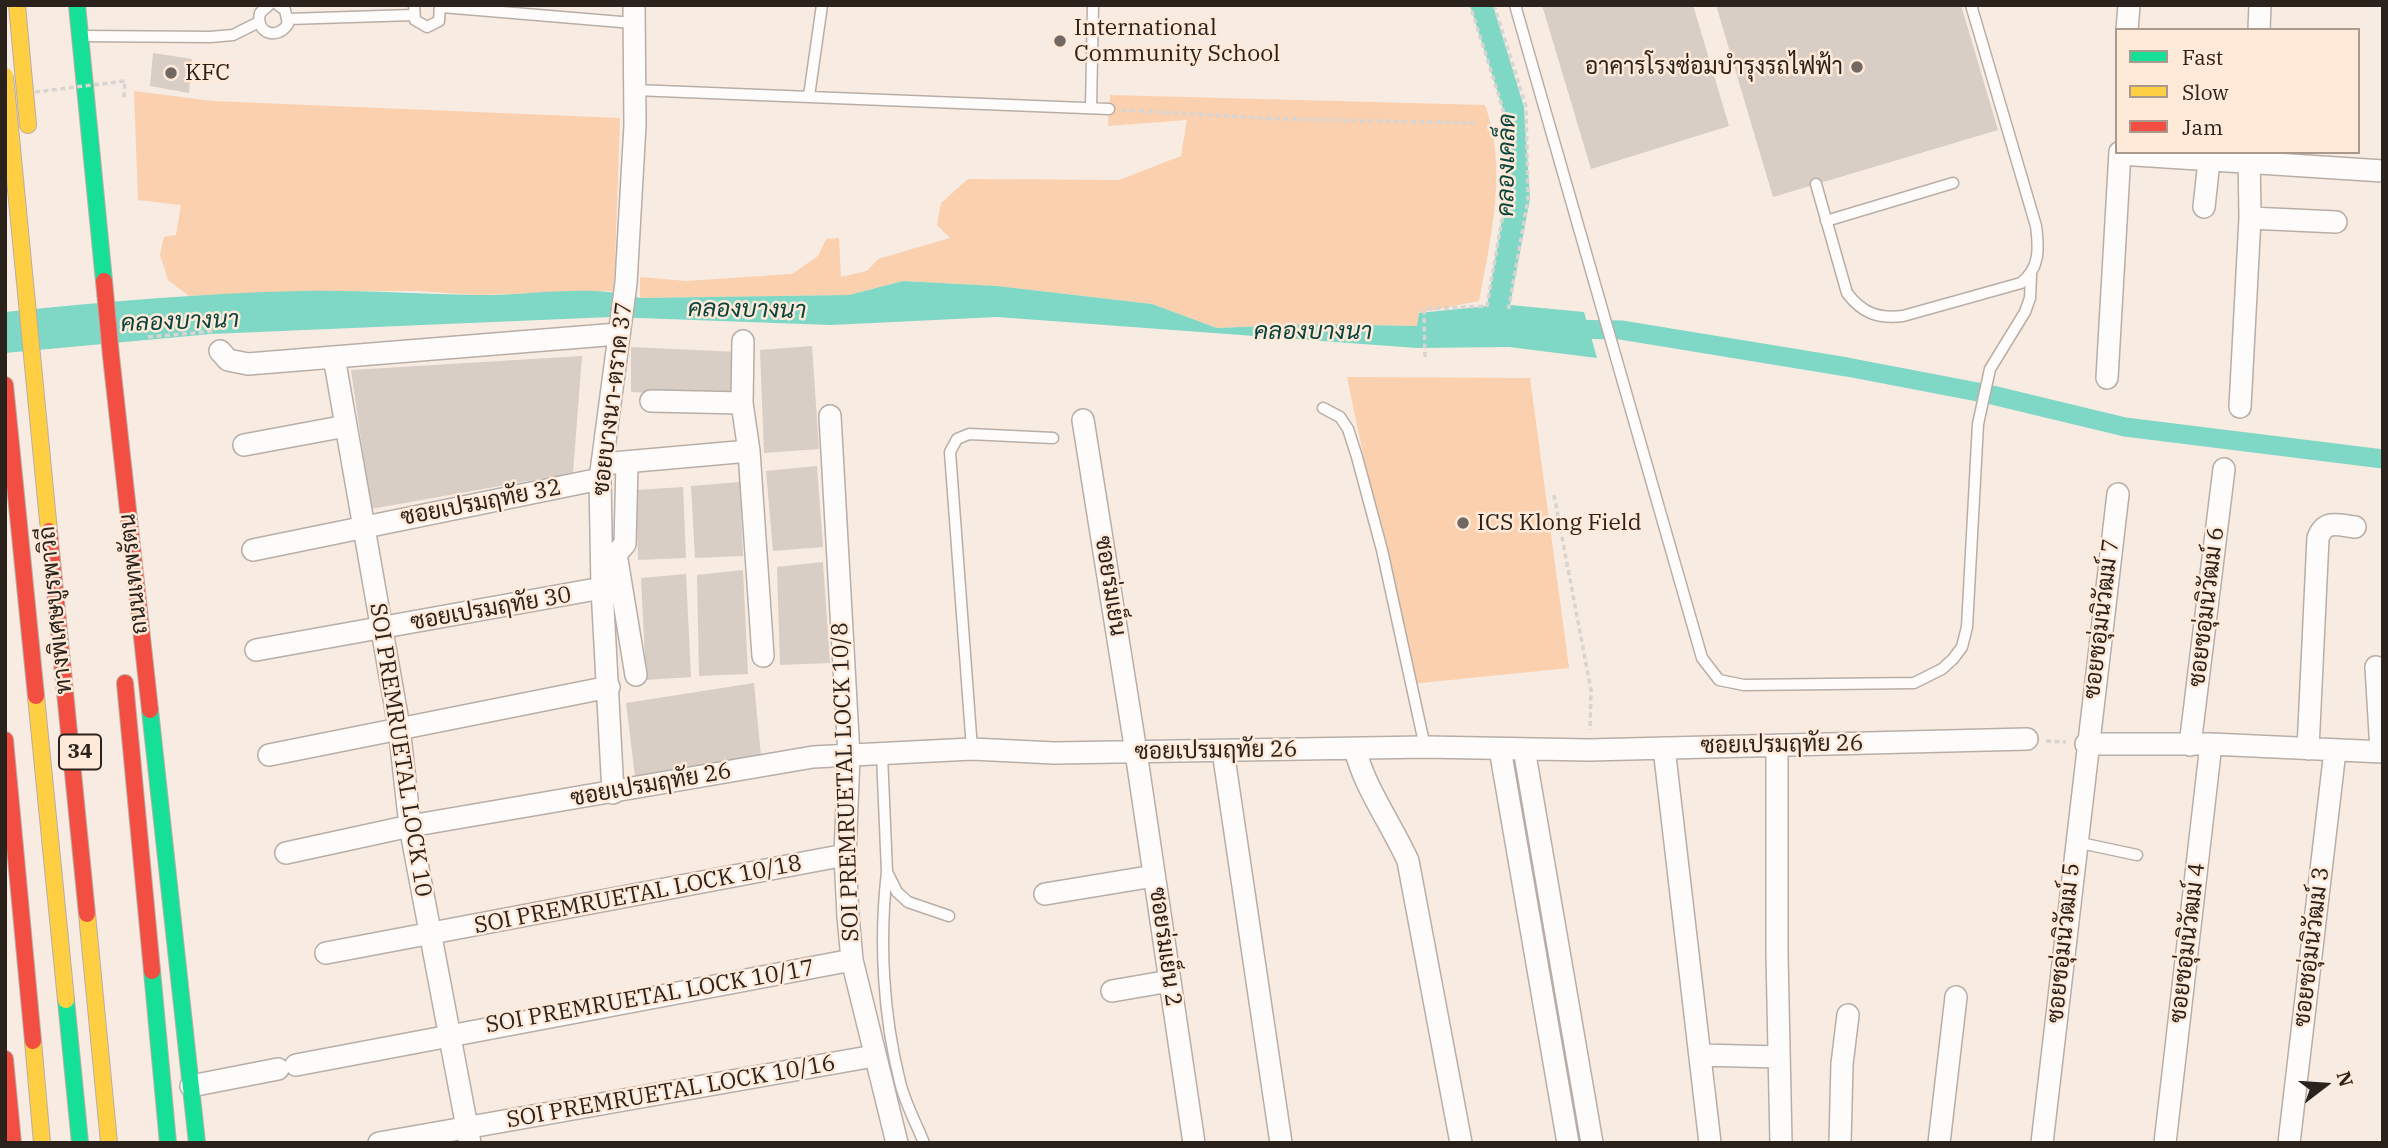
<!DOCTYPE html>
<html>
<head>
<meta charset="utf-8">
<style>
	body { margin:0 }
	#map { position:relative; width:2388px; height:1148px; overflow:hidden; background:#f7ebe2; font-family:"IBM Plex Serif",serif }
	canvas { display:block }
	.frame { position:absolute; inset:0; border:7px solid #2b221b; pointer-events:none }
	.legend { position:absolute; left:2115px; top:28px; width:245px; height:126px; box-sizing:border-box; background:#ffeada; border:2px solid #aa9a8e; margin:0; padding:9px 12px; list-style:none; font-size:21px; color:#2b221b }
	.legend li { display:flex; align-items:center; gap:14px; height:35px }
	.legend b { width:35px; border:2px solid #aa9a8e }
	.north { position:absolute; left:2290px; top:1050px; width:70px; height:70px; -webkit-text-stroke:5px #ffeada; paint-order:stroke; rotate:73deg; font-size:19px; font-weight:700; line-height:28px; text-align:center; color:#2b221b }
	.north::after { content:''; display:block; margin:auto; width:24px; height:32px; background:#2b221b; clip-path:polygon(50% 0,100% 100%,50% 72%,0 100%) }
</style>
</head>
<body>
<div id="map">
<canvas width="2388" height="1148"></canvas>
<div class="frame"></div>
<ul class="legend">
<li><b style="height:9px;background:#16e098"></b>Fast</li>
<li><b style="height:9px;background:#ffcf43"></b>Slow</li>
<li><b style="height:9px;background:#f24e42"></b>Jam</li>
</ul>
<div class="north">N</div>
</div>
<script>
const ctx = document.querySelector('canvas').getContext('2d');
ctx.lineJoin = 'round';
function paint(path, color) { ctx.fillStyle = color; ctx.fill(path, 'evenodd'); }
function strokePath(path, color, width, dash) { ctx.strokeStyle = color; ctx.lineWidth = width; ctx.lineCap = dash ? 'butt' : 'round'; ctx.setLineDash(dash || []); ctx.stroke(path); }
function drawText(font, color, halo, rows, align = 'center') {
  ctx.font = font + ' "IBM Plex Serif",Sarabun,serif'; ctx.lineWidth = 5; ctx.setLineDash([]); ctx.textBaseline = 'middle'; ctx.strokeStyle = halo; ctx.fillStyle = color; for (const [text, x, y, turn = 0] of rows) {
    ctx.save(); ctx.translate(x, y); ctx.rotate((+turn || 0) * Math.PI / 180); ctx.textAlign = isNaN(turn) ? turn : align; if (halo) ctx.strokeText(text, 0, 0); ctx.fillText(text, 0, 0); ctx.restore();
  }
}
paint(new Path2D(`
	M 134,91 L 212,101 L 620,118 L 614,291 L 476,295 L 418,291 L 303,291 L 189,296 L 168,280 L 160,255 L 164,237 L 176,235 L 181,205 L 138,200 Z
	M 1110,95 L 1485,105 C 1508,168 1491,237 1479,301 L 1419,313 L 1418,326 L 1314,324 L 1217,328 L 1152,304 L 997,286 L 903,281 L 849,295 L 640,298 L 640,277 L 686,281 L 792,274 L 818,256 L 826,239 L 839,238 L 841,277 L 867,271 L 878,259 L 950,238 L 937,225 L 941,203 L 968,179 L 1119,180 L 1181,156 L 1187,120 L 1108,126 Z
	M 1347,377 L 1530,378 L 1569,668 L 1411,684 Z`), '#fbd0ae');
paint(new Path2D(`
	M 1470,5 L 1493,5 L 1524,107 L 1530,199 L 1510,305 L 1584,312 L 1597,358 L 1509,347 L 1417,348 L 997,317 L 831,325 L 611,317 L 211,334 L 5,353 L 5,312 C 104,302 202,293 301,291 C 360,290 418,294 476,295 C 530,296 588,283 640,298 L 849,295 L 903,281 L 997,286 L 1152,304 L 1217,328 L 1314,324 L 1417,326 L 1419,313 L 1487,306 L 1505,202 L 1503,109 Z`), '#7fd7c6');
strokePath(new Path2D(`
	M 1562,329 L 1621,330 L 1847,367 L 1988,394 L 2125,427 L 2383,459`), '#7fd7c6', 19);
paint(new Path2D(`
	M 1542,5 L 1693,5 L 1729,126 L 1591,169 Z
	M 1716,5 L 1961,5 L 1998,130 L 1773,197 Z
	M 153,53 L 192,59 L 189,93 L 150,86 Z
	M 812,346 L 819,449 L 764,453 L 760,350 Z
	M 631,347 L 738,352 L 734,397 L 631,392 Z
	M 582,356 L 573,473 L 371,509 L 351,370 Z
	M 817,466 L 823,547 L 773,551 L 766,471 Z
	M 740,482 L 743,556 L 695,558 L 691,486 Z
	M 683,487 L 686,558 L 638,560 L 636,490 Z
	M 823,562 L 830,663 L 780,665 L 777,567 Z
	M 743,570 L 748,674 L 699,676 L 697,575 Z
	M 686,574 L 691,677 L 646,680 L 641,578 Z
	M 754,683 L 761,756 L 635,776 L 626,703 Z`), '#d8cec6');
const lane = new Path2D(`
	M 269,5 L 260,13 C 255,33 277,41 288,24 L 285,10 L 278,5
	M 414,5 L 415,20 L 427,27 L 439,21 L 440,5
	M 1515,5 L 1702,658 L 1719,680 L 1744,685 L 1914,683 L 1942,669 L 1953,659 L 1962,647 L 1967,627 L 1978,424 L 1990,369 L 2025,312 L 2030,298 L 2031,275
	M 442,7 L 633,23
	M 288,19 L 413,15
	M 82,36 L 210,37 L 233,35 L 259,22
	M 635,90 L 1109,109
	M 809,96 L 822,5
	M 1091,108 L 1093,5
	M 1816,184 L 1847,293 C 1862,313 1878,319 1903,316 L 2021,283 C 2040,268 2039,249 2036,226 L 1971,5
	M 1826,221 L 1953,183
	M 1323,408 L 1340,417 L 1348,429 L 1357,457 L 1382,550 L 1425,747
	M 972,749 L 950,452 L 957,439 L 969,434 L 1053,438
	M 882,755 L 887,872 L 897,892 L 908,902 L 949,916
	M 2076,842 L 2137,855
	M 887,872 C 879,941 883,1015 900,1082 C 905,1103 916,1123 924,1143`);
const street = new Path2D(`
	M 2127,30 L 2129,5
	M 2259,30 L 2260,5
	M 2120,154 L 2383,171
	M 2204,207 L 2209,161
	M 2250,218 L 2336,222
	M 743,341 L 742,403 L 749,451 L 763,656
	M 220,351 L 228,360 L 248,364 L 618,334
	M 334,357 L 399,727 L 410,826 L 470,1143
	M 2107,378 L 2120,152
	M 651,401 L 742,403
	M 2240,407 L 2250,218 L 2249,152
	M 830,416 L 849,756 L 845,855 L 848,916 L 852,960 L 897,1143
	M 1083,420 L 1136,752 L 1194,1143
	M 244,445 L 346,426
	M 613,463 L 749,451
	M 627,464 L 625,544 L 616,554 L 636,675
	M 253,550 L 600,479
	M 256,650 L 602,588
	M 2376,667 L 2381,751
	M 2086,744 L 2211,744 L 2383,752
	M 1777,745 L 1777,955 L 1781,1143
	M 2190,745 L 2224,469
	M 1664,748 L 1710,1143
	M 1355,749 C 1365,789 1391,823 1408,861 L 1461,1143
	M 1500,749 L 1568,1143
	M 1524,749 L 1592,1143
	M 2308,749 L 2318,538 C 2325,519 2338,525 2355,527
	M 1223,751 L 1281,1143
	M 269,755 L 609,687
	M 613,793 L 602,588 L 600,479 L 626,283 L 635,125 L 634,5
	M 286,853 L 410,826 L 813,757 L 972,749 L 1054,753 L 1425,747 L 1589,750 L 2027,739
	M 1045,894 L 1154,876
	M 326,953 L 845,855
	M 1112,991 L 1170,981
	M 1700,1055 L 1779,1057
	M 296,1065 L 852,960
	M 191,1086 L 278,1069
	M 379,1143 L 874,1056
	M 1840,1143 L 1842,1064 L 1848,1015
	M 1939,1143 L 1956,997
	M 2042,1143 L 2118,494
	M 2165,1143 L 2211,744
	M 2289,1143 L 2335,751`);
const fast = new Path2D(`
	M 77,5 L 104,281
	M 150,710 L 197,1143
	M 152,971 L 168,1143
	M 66,1000 L 80,1143`);
const slow = new Path2D(`
	M 17,5 L 28,125
	M 36,696 L 66,1000
	M 33,1041 L 42,1143`);
const jam = new Path2D(`
	M 111,356 L 150,710
	M 5,385 L 36,696
	M 125,683 L 152,971
	M 5,740 L 33,1041
	M 5,1059 L 13,1143`);
strokePath(lane, '#b8aea7', 13);
strokePath(street, '#b8aea7', 24);
strokePath(fast, '#b8aea7', 18);
strokePath(slow, '#b8aea7', 18);
strokePath(jam, '#b8aea7', 18);
strokePath(new Path2D(`
	M 1494,5 L 1526,106 L 1528,199 L 1508,312
	M 1122,110 L 1281,119 L 1474,123
	M 148,337 L 216,331
	M 1425,357 L 1424,309 L 1487,306 L 1505,202 L 1503,109 L 1470,5
	M 1554,495 L 1591,690 L 1590,730
	M 2046,741 L 2066,742`), '#d8d4d1', 3.5, [5, 3.5]);
strokePath(lane, '#fefcfb', 10);
strokePath(street, '#fefcfb', 21);
strokePath(fast, '#16e098', 16);
strokePath(slow, '#ffcf43', 16);
strokePath(jam, '#f24e42', 16);
const slowBridge = new Path2D(`
	M 5,76 L 49,531
	M 87,914 L 109,1143`);
const jamBridge = new Path2D(`
	M 104,281 L 111,356
	M 49,531 L 87,914`);
strokePath(slowBridge, '#b8aea7', 18, []);
strokePath(jamBridge, '#b8aea7', 18, []);
strokePath(new Path2D(`
	M 35,92 L 125,81 L 124,98`), '#d8d4d1', 3.5, [5, 3.5]);
strokePath(slowBridge, '#ffcf43', 16);
strokePath(jamBridge, '#f24e42', 16);
for (const [x, y, r, color] of [
	[1060,41,7,"#726861"],
	[1857,67,7,"#726861"],
	[171,73,7,"#726861"],
	[1463,523,7,"#726861"]
]) { const dot = new Path2D(); dot.arc(x, y, r, 0, 2 * Math.PI); ctx.fillStyle = color; ctx.fill(dot); strokePath(dot, '#ffeada', 2.5); }
for (const [x, y, w] of [
	[80,752,42]
]) { const box = new Path2D(); box.roundRect(x - w / 2, y - 17.5, w, 35, 5); ctx.fillStyle = '#ffeada'; ctx.fill(box); strokePath(box, '#2b221b', 2); }
drawText('bold 21px', '#2b221b', null, [
	["34",80,752]
]);
drawText('23px', '#2b221b', '#ffeada', [
	["International",1074,28],
	["Community School",1074,54],
	["อาคารโรงซ่อมบำรุงรถไฟฟ้า",1843,67,"right"],
	["KFC",185,73],
	["ICS Klong Field",1477,523]
], 'left');
drawText('23px', '#2b221b', '#ffeada', [
	["ซอยบางนา-ตราด 37",613,399,-83],
	["ซอยเปรมฤทัย 32",481,503,-11],
	["ถนนเทพรัตน",134,574,-96],
	["ซอยร่มเย็น",1110,586,81],
	["ซอยชอุ่มนิวัฒม์ 6",2207,607,-83],
	["ซอยเปรมฤทัย 30",491,609,-10],
	["ทางพิเศษบูรพาวิถี",56,610,-96],
	["ซอยชอุ่มนิวัฒม์ 7",2102,619,-83],
	["ซอยเปรมฤทัย 26",1782,745,-1],
	["SOI PREMRUETAL LOCK 10",400,750,81],
	["ซอยเปรมฤทัย 26",1216,751,-1],
	["SOI PREMRUETAL LOCK 10/8",846,782,-92],
	["ซอยเปรมฤทัย 26",651,785,-10],
	["SOI PREMRUETAL LOCK 10/18",638,895,-11],
	["ซอยชอุ่มนิวัฒม์ 5",2064,943,-84],
	["ซอยชอุ่มนิวัฒม์ 4",2188,943,-83],
	["ซอยร่มเย็น 2",1165,947,82],
	["ซอยชอุ่มนิวัฒม์ 3",2312,947,-83],
	["SOI PREMRUETAL LOCK 10/17",650,997,-10],
	["SOI PREMRUETAL LOCK 10/16",671,1092,-10]
]);
drawText('italic 24px', '#09453c', '#ffeada', [
	["คลองเคล็ด",1507,165,-89],
	["คลองบางนา",747,310,1],
	["คลองบางนา",180,322,-2],
	["คลองบางนา",1313,332]
]);
</script>
</body>
</html>
